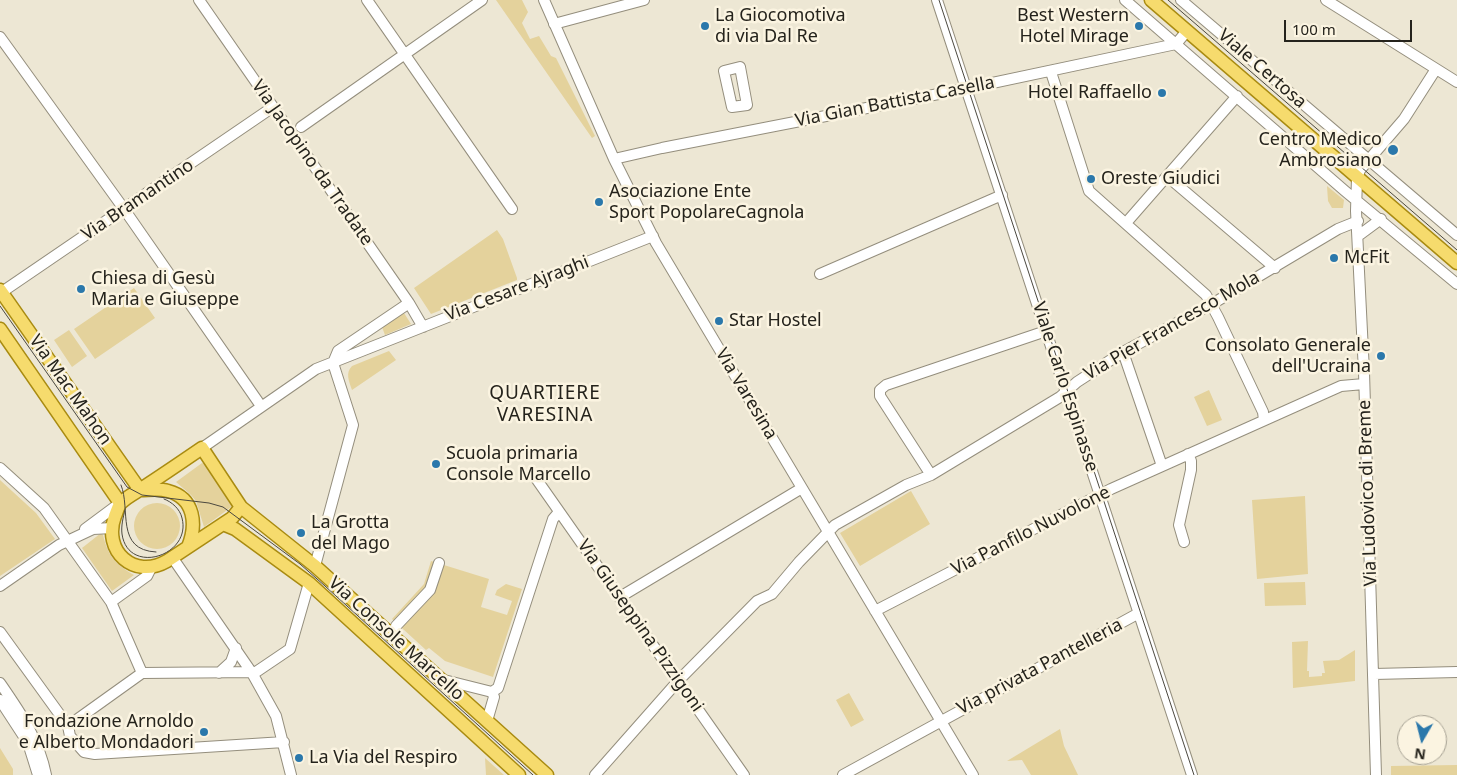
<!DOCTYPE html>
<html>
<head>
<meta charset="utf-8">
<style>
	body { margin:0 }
	#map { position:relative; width:1457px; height:775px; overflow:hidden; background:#ede7d4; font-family:"Noto Sans",sans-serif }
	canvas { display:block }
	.north { position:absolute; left:1397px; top:715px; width:50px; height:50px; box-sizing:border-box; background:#fbf4e1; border:1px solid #a5a092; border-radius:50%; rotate:188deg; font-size:14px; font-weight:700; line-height:20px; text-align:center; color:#25231c }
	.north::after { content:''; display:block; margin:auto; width:18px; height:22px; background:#2b78ab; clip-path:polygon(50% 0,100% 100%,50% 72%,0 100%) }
	.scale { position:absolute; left:1284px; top:20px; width:128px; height:22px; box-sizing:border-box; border:2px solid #25231c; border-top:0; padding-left:6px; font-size:15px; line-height:18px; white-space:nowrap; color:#25231c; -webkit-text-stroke:4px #fbf4e1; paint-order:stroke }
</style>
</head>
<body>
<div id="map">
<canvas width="1457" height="775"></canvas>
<div class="north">N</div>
<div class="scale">100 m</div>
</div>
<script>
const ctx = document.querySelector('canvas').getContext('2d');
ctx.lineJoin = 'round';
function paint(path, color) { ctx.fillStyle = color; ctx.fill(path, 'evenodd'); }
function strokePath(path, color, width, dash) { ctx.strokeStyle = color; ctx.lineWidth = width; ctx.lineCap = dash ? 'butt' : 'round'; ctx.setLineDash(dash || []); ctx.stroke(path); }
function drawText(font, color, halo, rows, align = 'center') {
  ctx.font = font + ' "Noto Sans",sans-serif'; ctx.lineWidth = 5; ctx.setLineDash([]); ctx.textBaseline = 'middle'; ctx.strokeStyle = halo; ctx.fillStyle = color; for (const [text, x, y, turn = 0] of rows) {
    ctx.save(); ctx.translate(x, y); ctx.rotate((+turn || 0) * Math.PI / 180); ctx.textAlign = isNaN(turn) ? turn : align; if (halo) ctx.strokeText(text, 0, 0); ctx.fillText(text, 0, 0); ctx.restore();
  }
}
paint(new Path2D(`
	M 496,0 L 522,0 L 528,12 L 522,23 L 530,39 L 539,36 L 551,56 L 556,58 L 595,136 L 592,138 Z
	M 1327,186 L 1344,200 L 1343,208 L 1332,208 L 1328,201 Z
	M 497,230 L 503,239 L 517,278 L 517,280 L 431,314 L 414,288 Z
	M 134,288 L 155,318 L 95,359 L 74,329 Z
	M 404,313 L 411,324 L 385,335 L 382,327 Z
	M 69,330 L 87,356 L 72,367 L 54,340 Z
	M 389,351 L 396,360 L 352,390 C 349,381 345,373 352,366 Z
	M 1209,390 L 1222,420 L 1207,426 L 1194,397 Z
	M 202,463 L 206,464 L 234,505 L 204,527 L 196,501 L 191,495 L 176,482 Z
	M 0,480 L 36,513 L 55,539 L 0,576 Z
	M 911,491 L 930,524 L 860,566 L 840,533 Z
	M 1305,496 L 1308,574 L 1257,579 L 1252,500 Z
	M134 526a23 23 0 1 1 46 0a23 23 0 1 1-46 0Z
	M 101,533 L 103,535 C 108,556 115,564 134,575 L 112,591 L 82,548 Z
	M 431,561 L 489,579 L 481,607 L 507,615 L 512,601 L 495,595 L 497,590 L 506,584 L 522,589 L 493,677 L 445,661 L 429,648 L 426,650 L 392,619 L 424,584 Z
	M 1305,582 L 1306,605 L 1265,606 L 1264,583 Z
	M 1308,641 L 1307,671 L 1309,671 L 1309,677 L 1322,676 L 1322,673 L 1325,673 L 1323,661 L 1339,660 L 1355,650 L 1355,681 L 1293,688 L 1292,642 Z
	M 849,693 L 864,720 L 851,727 L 836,700 Z
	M 1060,729 L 1064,746 L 1078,775 L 1031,775 L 1022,760 L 1007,761 Z
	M 0,748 L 13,769 L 13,775 L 0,775 Z
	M 485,758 L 504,775 L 486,775 Z
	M 1457,765 L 1457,775 L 1391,775 L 1391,766 Z`), '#e4d29c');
const minor = new Path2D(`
	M 199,0 L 409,303 L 423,327
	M 367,0 L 512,209
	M 544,0 L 614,159 L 656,243 L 973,775
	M 937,0 L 1192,775
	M 1125,0 L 1345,191 L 1457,284
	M 1181,0 L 1457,235
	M 1326,0 L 1457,82
	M 554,24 L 644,0
	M 0,37 L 124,209 L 261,406
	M 740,67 L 747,105 L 732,107 L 724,71 Z
	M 1051,72 L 1089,191 L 1206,295 L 1218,317 L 1263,412 L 1264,420
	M 301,127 L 482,0
	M 614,159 L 662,148 L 964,89 L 1176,44 L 1187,31
	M 1168,177 L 1275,268
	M 1126,223 L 1237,96
	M 1358,236 L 1381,219
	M 820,274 L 1002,195
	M 2,292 L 273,107
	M 1123,352 L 1162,466
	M 333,363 L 338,351 L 409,303
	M 202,448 L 316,369 L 653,236
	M 0,468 L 44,508 L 111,602 L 142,673
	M 931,475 L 880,396 L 880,390 L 886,385 L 1046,331
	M 535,477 L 744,775
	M 85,529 L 120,503
	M 1184,542 L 1179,525 L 1191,470 L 1191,461 L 1188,454
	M 172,557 L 252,673 L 276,716 L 291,775
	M 315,566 L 353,425 L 333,363
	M 0,586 L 59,545 L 93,529 L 112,528
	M 620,597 L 802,488
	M 111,602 L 147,576 L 152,566
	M 875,611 L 1111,489 L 1341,386 L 1364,384
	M 396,626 L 430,590 L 439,563
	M 0,632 L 68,726 L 70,736 L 84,752 L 95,754 L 284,742
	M 142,673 L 256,672 L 290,649 L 309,583
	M 219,673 L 231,662 L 236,648
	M 1374,674 L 1457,672
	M 440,679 L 492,692
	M 0,683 C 20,712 39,739 46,775
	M 492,692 L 498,688 L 553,519 L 559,512
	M 0,700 L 28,743 L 38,775
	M 487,721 L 494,697 L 492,692
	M 68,726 L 142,673
	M 595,775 L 678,681 L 757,601 L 772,594 L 799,562 L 835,525 L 906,485 L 931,475 L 1060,397 L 1077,382 L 1123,352 L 1212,304 L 1338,229 L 1358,221
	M 843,775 L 1139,613
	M 1376,775 L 1364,372 L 1356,211 L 1357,178 L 1360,170 L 1404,119 L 1436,69`);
const major = new Path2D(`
	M 1151,0 L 1457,263
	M 0,290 L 140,490
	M 0,329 L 120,503
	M 140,490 C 149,490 159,488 168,491 C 195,498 197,525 188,547
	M 241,507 L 232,518 L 167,561 C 134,580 102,551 115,516 C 117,512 118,505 122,502 C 128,496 137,492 144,487 C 164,474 183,461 202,448 L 241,507 L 315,566 L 547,775
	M 223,524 L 235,529 L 309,583 L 519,775`);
strokePath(minor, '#948e7d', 12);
strokePath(major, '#a98b11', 15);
strokePath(minor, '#fff', 10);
strokePath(major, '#f6db6d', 12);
strokePath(new Path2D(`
	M 939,0 L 1194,775
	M 1168,0 L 1457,250
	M 0,306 L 127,487 L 142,495 L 209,503 L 223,507 L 300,564 L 325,586 L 533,775
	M 121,485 C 131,509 115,550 156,552
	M 125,510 C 123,518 121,526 122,534 C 128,576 192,556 182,518 C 180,509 172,502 164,499`), '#4b483f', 1);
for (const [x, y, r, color] of [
	[705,26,5,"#2b78ab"],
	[1139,26,5,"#2b78ab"],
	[1162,93,5,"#2b78ab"],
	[1393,150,6,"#2b78ab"],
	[1091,179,5,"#2b78ab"],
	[599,202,5,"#2b78ab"],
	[1334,258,5,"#2b78ab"],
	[81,289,5,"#2b78ab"],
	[719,321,5,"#2b78ab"],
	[1381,356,5,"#2b78ab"],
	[436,464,5,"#2b78ab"],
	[301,533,5,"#2b78ab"],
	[204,732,5,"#2b78ab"],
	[299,758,5,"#2b78ab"]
]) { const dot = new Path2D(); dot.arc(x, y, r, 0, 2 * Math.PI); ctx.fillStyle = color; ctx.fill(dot); strokePath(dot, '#fbf4e1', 2); }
drawText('18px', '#25231c', '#fbf4e1', [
	["La Giocomotiva",715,16],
	["di via Dal Re",715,37],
	["Best Western",1129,16,"right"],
	["Hotel Mirage",1129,37,"right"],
	["Hotel Raffaello",1152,93,"right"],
	["Centro Medico",1382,140,"right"],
	["Ambrosiano",1382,161,"right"],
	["Oreste Giudici",1101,179],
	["Asociazione Ente",609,192],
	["Sport PopolareCagnola",609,213],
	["McFit",1344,258],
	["Chiesa di Gesù",91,279],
	["Maria e Giuseppe",91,300],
	["Star Hostel",729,321],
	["Consolato Generale",1371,346,"right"],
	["dell'Ucraina",1371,367,"right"],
	["Scuola primaria",446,454],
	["Console Marcello",446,475],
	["La Grotta",311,523],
	["del Mago",311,544],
	["Fondazione Arnoldo",194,722,"right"],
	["e Alberto Mondadori",194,743,"right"],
	["La Via del Respiro",309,758]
], 'left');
drawText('18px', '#25231c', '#fbf4e1', [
	["Viale Certosa",1262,69,41],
	["Via Gian Battista Casella",895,102,-11],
	["Via Jacopino da Tradate",312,163,55],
	["Via Bramantino",138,200,-34],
	["Via Cesare Ajraghi",517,289,-21],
	["Via Pier Francesco Mola",1172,326,-30],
	["Viale Carlo Espinasse",1065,387,72],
	["Via Mac Mahon",70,390,55],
	["Via Varesina",746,394,59],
	["Via Ludovico di Breme",1368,493,-92],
	["Via Panfilo Nuvolone",1031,531,-27],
	["Via Giuseppina Pizzigoni",640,626,55],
	["Via Console Marcello",396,639,42],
	["Via privata Pantelleria",1040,667,-28]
]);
ctx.letterSpacing = '1px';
drawText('19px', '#25231c', '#fbf4e1', [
	["QUARTIERE",545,394],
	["VARESINA",545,416]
]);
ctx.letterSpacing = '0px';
</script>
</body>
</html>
